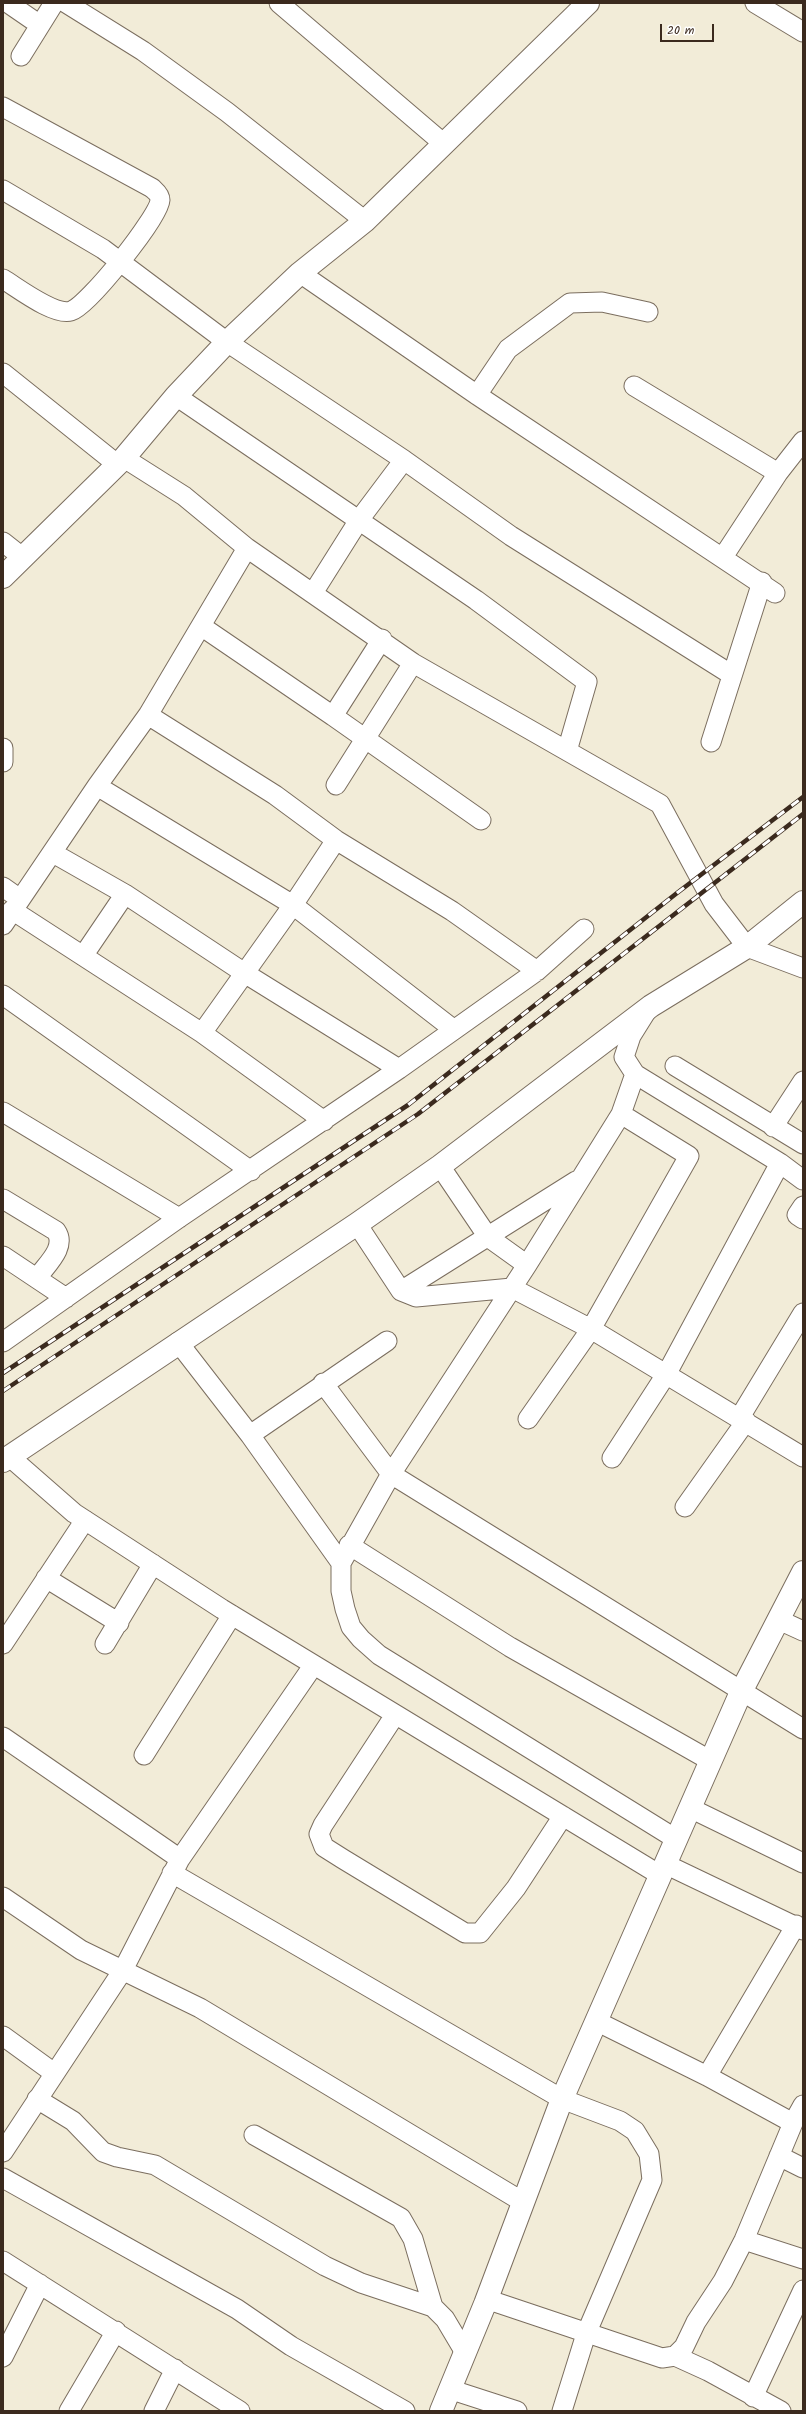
<!DOCTYPE html>
<html>
<head>
<meta charset="utf-8">
<style>
	body { margin:0 }
	#map { position:relative; width:806px; height:2414px; overflow:hidden; background:#f2ecd8; font-family:Kalam,sans-serif }
	canvas { display:block }
	.frame { position:absolute; inset:0; border:4px solid #3b2a1e; pointer-events:none }
	.scale { position:absolute; left:660px; top:24px; width:54px; height:18px; box-sizing:border-box; border:2px solid #3b2a1e; border-top:0; padding-left:5px; font-size:12px; line-height:14px; white-space:nowrap; color:#3b2a1e; -webkit-text-stroke:3px #fff; paint-order:stroke }
</style>
</head>
<body>
<div id="map">
<canvas width="806" height="2414"></canvas>
<div class="frame"></div>
<div class="scale">20 m</div>
</div>
<script>
const ctx = document.querySelector('canvas').getContext('2d');
ctx.lineJoin = 'round';
function strokePath(path, color, width, dash) { ctx.strokeStyle = color; ctx.lineWidth = width; ctx.lineCap = dash ? 'butt' : 'round'; ctx.setLineDash(dash || []); ctx.stroke(path); }
const street = new Path2D(`
	M 8,3 L 40,25
	M 66,3 L 143,51 L 227,112 L 365,221
	M 279,3 L 444,144
	M 755,3 L 803,32
	M 21,56 L 54,3
	M 3,107 L 152,188 C 155,191 160,194 160,200 C 159,217 88,306 71,311 C 54,316 18,288 3,279
	M 3,190 L 103,249 L 227,342 L 404,460 L 511,536 L 732,675
	M 300,273 L 477,395 L 775,593
	M 3,373 L 118,465
	M 634,386 L 778,473
	M 477,395 L 508,349 L 570,303 L 602,302 L 648,312
	M 176,396 L 476,600 L 587,682 L 567,751
	M 124,458 L 184,496 L 247,548 L 413,663 L 660,804 L 714,904 L 747,947 L 803,968
	M 3,542 L 22,557
	M 723,557 L 778,473 L 803,441
	M 313,593 L 359,520 L 404,460
	M 201,626 L 333,716
	M 382,639 L 333,716 L 481,820
	M 148,715 L 275,795 L 336,840 L 452,911 L 537,971
	M 711,742 L 762,582
	M 3,748 L 3,762
	M 336,785 L 413,663
	M 97,786 L 293,905 L 453,1029
	M 53,853 L 125,894 L 246,974 L 399,1069
	M 3,887 L 20,899
	M 12,910 L 202,1033 L 324,1121
	M 3,925 L 97,786 L 148,715 L 247,548
	M 83,956 L 125,894
	M 3,995 L 251,1171
	M 646,1012 L 631,1036 L 624,1057 L 635,1074 L 621,1114 L 527,1265 L 391,1474 L 341,1563 L 341,1591 L 345,1609 L 351,1627 L 361,1639 L 379,1655 L 676,1839
	M 202,1033 L 293,905 L 336,840
	M 675,1066 L 803,1144
	M 635,1074 L 780,1163 L 803,1180
	M 3,1112 L 179,1218
	M 773,1127 L 803,1081
	M 440,1166 L 488,1237 L 527,1265
	M 3,1199 L 56,1231 C 67,1247 47,1264 37,1278
	M 803,1206 L 797,1215 L 803,1219
	M 357,1224 L 401,1291 L 416,1297 L 512,1288 L 591,1329 L 803,1457
	M 3,1256 L 66,1298
	M 401,1291 L 576,1181
	M 3,1342 L 179,1218 L 399,1069 L 537,971 L 584,929
	M 178,1342 L 250,1435 L 341,1563
	M 323,1383 L 391,1474 L 803,1729
	M 740,1417 L 803,1313
	M 528,1419 L 591,1329 L 689,1156 L 621,1114
	M 250,1435 L 387,1341
	M 10,1457 L 74,1513 L 222,1609 L 660,1875
	M 612,1458 L 667,1373 L 780,1163
	M 685,1507 L 746,1421
	M 349,1545 L 510,1647 L 711,1761
	M 46,1578 L 119,1623
	M 779,1620 L 803,1631
	M 3,1644 L 85,1520
	M 105,1644 L 153,1564
	M 395,1715 L 323,1825 L 319,1834 L 324,1847 L 343,1859 L 465,1933 L 480,1933 L 516,1888 L 563,1816
	M 3,1737 L 180,1859
	M 144,1755 L 232,1615
	M 690,1808 L 803,1863
	M 665,1864 L 803,1930
	M 172,1873 L 562,2099 L 620,2121 L 635,2131 L 649,2154 L 652,2180 L 586,2334 L 562,2411
	M 3,1897 L 81,1950 L 200,2008 L 523,2202
	M 596,2021 L 707,2076 L 793,2123
	M 3,2036 L 54,2073
	M 707,2076 L 796,1925
	M 37,2099 L 73,2121 L 103,2152 L 117,2157 L 155,2165 L 325,2266 L 361,2283 L 433,2307 L 445,2319 L 464,2351
	M 254,2135 L 401,2218 L 413,2239 L 433,2307
	M 3,2152 L 123,1970 L 180,1859 L 313,1666
	M 779,2156 L 803,2168
	M 3,2178 L 237,2309 L 291,2346 L 405,2411
	M 744,2240 L 803,2259
	M 3,2261 L 240,2411
	M 486,2299 L 662,2358 L 675,2356 L 684,2347 L 696,2322 L 723,2281 L 744,2240 L 793,2123 L 803,2105
	M 675,2356 L 708,2371 L 781,2411
	M 3,2357 L 40,2284
	M 449,2389 L 517,2411
	M 753,2397 L 803,2290
	M 69,2411 L 116,2331
	M 154,2411 L 175,2369`);
const secondary = new Path2D(`
	M 3,577 L 124,458 L 176,396 L 227,342 L 300,273 L 365,221 L 588,3
	M 3,1461 L 357,1224 L 440,1166 L 651,1006 L 747,947 L 803,902
	M 441,2411 L 485,2304 L 562,2099 L 741,1692 L 803,1572`);
strokePath(street, '#7b6e5f', 21);
strokePath(secondary, '#7b6e5f', 24);
strokePath(street, '#fff', 19);
strokePath(secondary, '#fff', 22);
const rail = new Path2D(`
	M 3,1373 L 408,1105 L 677,893 L 803,797
	M 3,1391 L 418,1114 L 803,814`);
strokePath(rail, '#3b2a1e', 4.5);
strokePath(rail, '#fff', 3, [9]);
</script>
</body>
</html>
